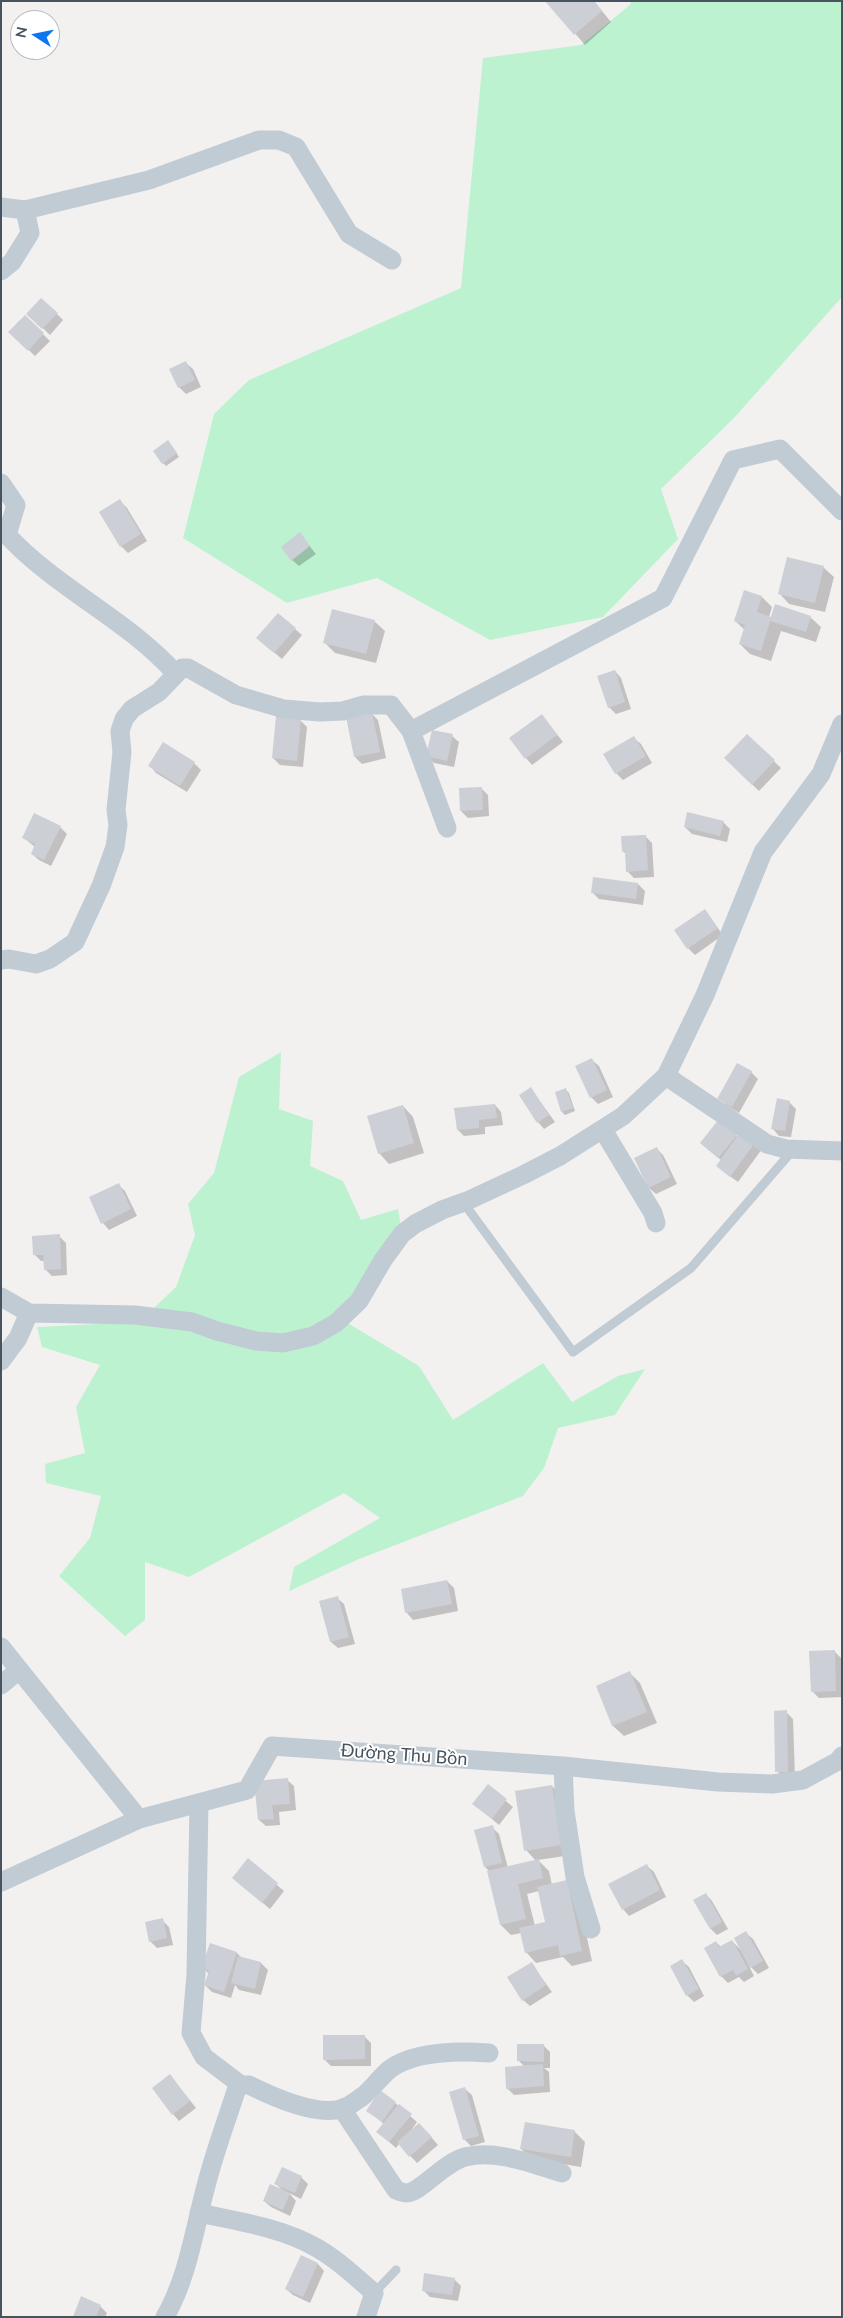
<!DOCTYPE html>
<html>
<head>
<meta charset="utf-8">
<style>
	body { margin:0 }
	#map { position:relative; width:843px; height:2318px; overflow:hidden; background:#f3f0f0; font-family:Lato,sans-serif }
	canvas { display:block }
	.frame { position:absolute; inset:0; border:2px solid #47545f; pointer-events:none }
	.north { position:absolute; left:10px; top:10px; width:50px; height:50px; box-sizing:border-box; background:#fff; border:1px solid #b5bbbf; border-radius:50%; rotate:281deg; font-size:14px; font-weight:700; line-height:20px; text-align:center; color:#47545f }
	.north::after { content:''; display:block; margin:auto; width:18px; height:22px; background:#0e75ee; clip-path:polygon(50% 0,100% 100%,50% 72%,0 100%) }
</style>
</head>
<body>
<div id="map">
<canvas width="843" height="2318"></canvas>
<div class="frame"></div>
<div class="north">N</div>
</div>
<script>
const ctx = document.querySelector('canvas').getContext('2d');
ctx.lineJoin = 'round';
function paint(path, color) { ctx.fillStyle = color; ctx.fill(path, 'evenodd'); }
function strokePath(path, color, width, dash) { ctx.strokeStyle = color; ctx.lineWidth = width; ctx.lineCap = dash ? 'butt' : 'round'; ctx.setLineDash(dash || []); ctx.stroke(path); }
function drawText(font, color, halo, rows, align = 'center') {
  ctx.font = font + ' Lato,sans-serif'; ctx.lineWidth = 4; ctx.setLineDash([]); ctx.textBaseline = 'middle'; ctx.strokeStyle = halo; ctx.fillStyle = color; for (const [text, x, y, turn = 0] of rows) {
    ctx.save(); ctx.translate(x, y); ctx.rotate((+turn || 0) * Math.PI / 180); ctx.textAlign = isNaN(turn) ? turn : align; if (halo) ctx.strokeText(text, 0, 0); ctx.fillText(text, 0, 0); ctx.restore();
  }
}
paint(new Path2D(`
	M 630,1 L 842,1 L 842,297 L 733,419 L 661,489 L 678,539 L 603,617 L 490,640 L 377,578 L 287,603 L 183,538 L 214,414 L 249,380 L 461,288 L 483,58 L 581,45 L 631,4 Z
	M 281,1052 L 279,1109 L 313,1121 L 310,1166 L 343,1181 L 361,1220 L 398,1209 L 403,1238 L 346,1322 L 419,1366 L 453,1420 L 543,1363 L 572,1402 L 618,1376 L 645,1369 L 615,1415 L 558,1428 L 544,1468 L 523,1496 L 359,1559 L 289,1591 L 294,1567 L 380,1518 L 344,1493 L 189,1577 L 145,1562 L 145,1620 L 125,1636 L 59,1576 L 90,1538 L 101,1496 L 46,1483 L 45,1464 L 85,1453 L 76,1407 L 100,1365 L 42,1347 L 37,1327 L 139,1322 L 176,1287 L 195,1235 L 188,1204 L 214,1173 L 239,1077 Z`), '#bdf2d0');
paint(new Path2D(`
	M 547,1 L 594,1 L 611,22 L 585,45 Z
	M 42,299 L 63,320 L 50,335 L 28,314 Z
	M 25,317 L 50,341 L 35,356 L 10,332 Z
	M 186,363 L 193,369 L 201,387 L 186,394 L 179,387 Z
	M 171,445 L 179,457 L 166,466 L 163,463 Z
	M 120,501 L 127,508 L 147,541 L 128,553 L 121,546 Z
	M 300,534 L 316,554 L 299,566 L 292,560 Z
	M 823,567 L 834,577 L 825,612 L 789,604 L 779,593 Z
	M 762,597 L 772,607 L 769,617 L 810,617 L 821,627 L 816,642 L 781,631 L 771,661 L 750,654 L 740,644 L 745,630 L 735,621 Z
	M 374,621 L 385,631 L 376,663 L 335,653 L 324,642 Z
	M 295,629 L 302,635 L 282,659 L 265,645 Z
	M 615,671 L 621,678 L 631,709 L 616,714 L 609,707 Z
	M 371,713 L 378,720 L 386,758 L 362,764 L 355,757 Z
	M 542,715 L 563,742 L 532,765 L 526,758 Z
	M 300,720 L 307,727 L 303,767 L 280,765 L 273,758 Z
	M 747,735 L 781,768 L 759,791 L 725,758 Z
	M 452,736 L 459,742 L 454,767 L 434,763 L 427,756 Z
	M 634,738 L 641,744 L 652,763 L 623,780 L 616,773 Z
	M 194,763 L 201,770 L 187,792 L 156,773 L 150,766 Z
	M 481,788 L 488,795 L 489,816 L 468,818 L 461,811 Z
	M 723,822 L 730,829 L 727,842 L 692,834 L 685,827 Z
	M 60,827 L 67,834 L 51,866 L 39,860 L 32,854 L 35,847 L 24,838 Z
	M 645,836 L 652,843 L 654,877 L 634,878 L 627,871 L 627,855 L 623,851 Z
	M 638,884 L 645,891 L 643,905 L 599,899 L 592,892 Z
	M 705,911 L 723,935 L 695,955 L 688,948 Z
	M 592,1060 L 599,1066 L 613,1097 L 598,1104 L 591,1097 Z
	M 751,1072 L 758,1079 L 739,1113 L 726,1105 L 719,1098 Z
	M 531,1089 L 555,1122 L 544,1129 L 538,1122 Z
	M 566,1090 L 569,1093 L 575,1111 L 565,1115 L 562,1112 Z
	M 789,1102 L 796,1109 L 791,1137 L 779,1136 L 773,1129 Z
	M 495,1105 L 501,1112 L 503,1125 L 485,1127 L 485,1134 L 464,1136 L 458,1130 Z
	M 403,1106 L 413,1117 L 424,1153 L 389,1164 L 379,1153 Z
	M 719,1121 L 738,1137 L 762,1149 L 738,1182 L 724,1172 L 721,1160 L 708,1149 Z
	M 657,1149 L 663,1155 L 677,1184 L 656,1194 L 649,1188 L 636,1159 Z
	M 118,1184 L 125,1191 L 137,1216 L 109,1230 L 103,1223 Z
	M 59,1236 L 66,1243 L 67,1275 L 52,1276 L 45,1269 L 45,1261 L 41,1261 L 34,1254 Z
	M 447,1581 L 454,1588 L 458,1611 L 413,1620 L 407,1613 L 402,1590 Z
	M 337,1598 L 344,1604 L 355,1644 L 338,1648 L 331,1642 Z
	M 834,1651 L 841,1658 L 842,1697 L 819,1698 L 812,1691 Z
	M 630,1673 L 640,1683 L 657,1723 L 624,1736 L 613,1726 L 597,1686 Z
	M 786,1712 L 793,1719 L 795,1778 L 783,1778 L 777,1771 Z
	M 287,1780 L 294,1786 L 296,1810 L 279,1812 L 280,1825 L 266,1826 L 259,1820 Z
	M 488,1786 L 513,1807 L 499,1825 L 474,1804 Z
	M 552,1786 L 562,1796 L 571,1855 L 538,1860 L 549,1871 L 552,1885 L 566,1881 L 577,1892 L 592,1961 L 572,1966 L 563,1957 L 536,1963 L 526,1952 L 521,1933 L 511,1935 L 501,1925 L 490,1872 L 485,1867 L 476,1831 L 492,1827 L 499,1834 L 508,1868 L 536,1861 L 526,1850 ZM 539,1891 L 546,1923 L 535,1926 L 527,1894 Z
	M 248,1860 L 284,1891 L 270,1909 L 240,1884 Z
	M 647,1866 L 654,1872 L 666,1897 L 629,1916 L 623,1909 Z
	M 706,1894 L 712,1901 L 728,1929 L 717,1935 L 711,1929 Z
	M 162,1920 L 169,1927 L 173,1945 L 157,1948 L 150,1941 Z
	M 746,1933 L 753,1939 L 769,1968 L 758,1974 L 748,1964 L 754,1976 L 744,1982 L 739,1977 L 728,1983 L 721,1976 L 706,1948 L 716,1942 L 721,1947 L 732,1941 L 742,1951 Z
	M 237,1953 L 242,1958 L 261,1963 L 268,1970 L 261,1995 L 239,1990 L 235,1985 L 231,1998 L 212,1992 L 205,1985 L 209,1974 L 203,1968 Z
	M 682,1961 L 689,1967 L 704,1996 L 694,2002 L 687,1995 Z
	M 531,1963 L 552,1992 L 530,2006 L 523,2000 Z
	M 364,2036 L 371,2043 L 371,2066 L 331,2066 L 324,2059 Z
	M 544,2046 L 550,2052 L 550,2068 L 544,2068 L 549,2072 L 550,2092 L 514,2095 L 507,2088 L 525,2067 L 518,2060 Z
	M 170,2075 L 196,2108 L 179,2121 L 173,2114 Z
	M 465,2089 L 472,2095 L 485,2142 L 471,2146 L 465,2140 L 451,2093 Z
	M 395,2103 L 417,2122 L 412,2129 L 426,2131 L 438,2145 L 417,2163 L 399,2144 L 396,2148 L 378,2132 L 384,2124 L 367,2110 Z
	M 574,2131 L 585,2142 L 581,2167 L 532,2159 L 521,2149 Z
	M 301,2177 L 308,2184 L 301,2199 L 289,2193 L 296,2201 L 290,2216 L 271,2207 L 264,2201 L 283,2191 L 276,2184 Z
	M 301,2256 L 318,2264 L 324,2271 L 310,2303 L 293,2295 L 286,2289 Z
	M 454,2279 L 461,2286 L 458,2301 L 430,2297 L 423,2290 Z
	M 100,2306 L 107,2313 L 105,2317 L 74,2317 Z`), '#0003');
paint(new Path2D(`
	M 545,1 L 594,1 L 602,11 L 574,35 Z
	M 41,298 L 58,313 L 42,329 L 26,314 Z
	M 25,315 L 44,333 L 28,351 L 8,332 Z
	M 186,361 L 195,380 L 178,388 L 169,369 Z
	M 168,440 L 177,453 L 162,464 L 153,451 Z
	M 120,499 L 141,534 L 120,547 L 99,512 Z
	M 300,532 L 310,546 L 291,561 L 281,547 Z
	M 787,557 L 824,566 L 815,603 L 778,594 Z
	M 744,590 L 762,596 L 757,612 L 771,617 L 775,604 L 811,616 L 806,632 L 770,621 L 761,651 L 739,644 L 745,625 L 734,621 Z
	M 332,609 L 375,620 L 366,654 L 323,643 Z
	M 278,613 L 296,628 L 274,653 L 256,638 Z
	M 615,670 L 625,702 L 608,708 L 597,676 Z
	M 372,712 L 380,752 L 354,757 L 346,717 Z
	M 542,714 L 557,735 L 525,759 L 509,738 Z
	M 276,716 L 301,719 L 297,761 L 272,758 Z
	M 432,730 L 453,734 L 447,761 L 426,756 Z
	M 747,734 L 775,760 L 752,785 L 724,758 Z
	M 634,736 L 646,756 L 615,774 L 603,754 Z
	M 163,742 L 195,762 L 180,786 L 148,766 Z
	M 482,787 L 483,810 L 460,811 L 459,788 Z
	M 687,812 L 724,821 L 720,836 L 684,827 Z
	M 34,813 L 61,826 L 44,860 L 31,854 L 35,844 L 22,838 Z
	M 646,835 L 648,870 L 626,872 L 625,851 L 622,852 L 621,836 Z
	M 593,877 L 638,883 L 636,899 L 591,893 Z
	M 705,909 L 718,928 L 687,949 L 674,930 Z
	M 592,1058 L 607,1090 L 590,1098 L 575,1066 Z
	M 737,1063 L 752,1071 L 732,1107 L 717,1099 Z
	M 531,1087 L 549,1115 L 537,1123 L 519,1095 Z
	M 566,1088 L 573,1108 L 561,1112 L 555,1092 Z
	M 777,1098 L 790,1101 L 785,1131 L 771,1129 Z
	M 495,1104 L 497,1118 L 479,1120 L 479,1128 L 457,1130 L 454,1108 Z
	M 403,1105 L 414,1143 L 378,1154 L 367,1116 Z
	M 719,1119 L 737,1135 L 718,1158 L 700,1143 Z
	M 741,1131 L 756,1141 L 730,1177 L 716,1166 Z
	M 657,1147 L 671,1177 L 648,1188 L 634,1158 Z
	M 119,1183 L 131,1209 L 101,1224 L 89,1197 Z
	M 60,1234 L 61,1269 L 44,1270 L 43,1255 L 33,1255 L 32,1236 Z
	M 447,1580 L 452,1604 L 405,1613 L 401,1589 Z
	M 338,1596 L 349,1637 L 330,1642 L 319,1601 Z
	M 835,1650 L 836,1691 L 811,1692 L 809,1651 Z
	M 630,1671 L 647,1712 L 612,1726 L 596,1686 Z
	M 787,1710 L 788,1772 L 775,1772 L 774,1711 Z
	M 288,1778 L 290,1804 L 272,1805 L 274,1819 L 258,1820 L 254,1781 Z
	M 488,1784 L 507,1799 L 492,1819 L 472,1804 Z
	M 552,1785 L 562,1845 L 524,1851 L 515,1791 Z
	M 493,1825 L 502,1863 L 484,1867 L 474,1830 Z
	M 248,1858 L 278,1883 L 262,1903 L 232,1878 Z
	M 539,1859 L 543,1878 L 518,1884 L 526,1919 L 500,1925 L 487,1871 Z
	M 647,1864 L 660,1890 L 622,1910 L 608,1884 Z
	M 567,1880 L 582,1951 L 560,1956 L 558,1945 L 525,1953 L 519,1928 L 545,1922 L 537,1887 Z
	M 706,1893 L 722,1922 L 710,1929 L 693,1900 Z
	M 163,1918 L 167,1938 L 149,1942 L 145,1922 Z
	M 746,1931 L 763,1961 L 750,1968 L 734,1938 Z
	M 732,1940 L 748,1969 L 736,1976 L 733,1970 L 720,1977 L 704,1948 L 716,1941 L 719,1947 Z
	M 210,1943 L 237,1952 L 224,1992 L 204,1985 L 209,1971 L 201,1969 Z
	M 238,1956 L 261,1962 L 255,1989 L 231,1983 Z
	M 682,1959 L 699,1989 L 686,1996 L 670,1966 Z
	M 532,1962 L 546,1985 L 522,2001 L 507,1977 Z
	M 323,2035 L 365,2035 L 365,2059 L 323,2060 Z
	M 517,2044 L 544,2044 L 544,2062 L 517,2061 Z
	M 543,2064 L 544,2086 L 506,2089 L 505,2067 Z
	M 170,2074 L 190,2101 L 172,2115 L 152,2088 Z
	M 465,2087 L 479,2136 L 463,2140 L 449,2092 Z
	M 380,2090 L 396,2102 L 382,2122 L 366,2111 Z
	M 399,2104 L 412,2114 L 389,2142 L 376,2132 Z
	M 525,2122 L 575,2130 L 571,2157 L 520,2149 Z
	M 419,2123 L 432,2137 L 409,2157 L 397,2142 Z
	M 282,2167 L 302,2176 L 295,2193 L 274,2184 Z
	M 270,2184 L 290,2193 L 283,2210 L 263,2201 Z
	M 301,2255 L 318,2263 L 303,2297 L 285,2289 Z
	M 424,2273 L 455,2278 L 452,2295 L 422,2291 Z
	M 81,2296 L 101,2305 L 96,2317 L 73,2317 Z`), '#cccfd5');
strokePath(new Path2D(`
	M 463,1202 L 573,1352 L 691,1268 L 793,1150
	M 374,2293 L 396,2270`), '#c0cbd3', 9);
strokePath(new Path2D(`
	M 1,207 L 25,210 L 149,180 L 259,140 L 279,140 L 296,147 L 349,234 L 392,260
	M 1,271 L 12,262 L 30,233 L 25,210
	M 1,483 L 16,505 L 7,535 C 57,589 127,619 176,674
	M 411,731 L 663,598 L 733,460 L 780,449 L 842,511
	M 1,960 L 9,959 L 36,964 L 50,959 L 75,942 L 101,886 L 115,847 L 118,825 L 116,810 L 122,752 L 120,731 L 124,719 L 132,709 L 159,692 L 182,668 L 188,668 L 236,695 L 284,709 L 320,712 L 343,711 L 364,705 L 391,705 L 411,731 L 447,828
	M 666,1076 L 767,1144 L 786,1149 L 842,1151
	M 603,1130 L 653,1213 L 656,1223
	M 1,1297 L 29,1313 L 135,1315 L 192,1322 L 217,1331 L 256,1341 L 283,1343 L 313,1336 L 336,1323 L 359,1301 L 383,1260 L 402,1234 L 415,1224 L 442,1210 L 467,1201 L 523,1175 L 560,1156 L 623,1116 L 666,1076 L 705,995 L 763,852 L 821,774 L 842,724
	M 1,1361 L 18,1338 L 29,1313
	M 1,1647 L 139,1819
	M 1,1685 L 19,1670
	M 563,1766 L 565,1811 L 575,1877 L 591,1929
	M 199,1803 L 196,1974 L 191,2033 L 204,2057 L 241,2085
	M 1,1882 L 139,1819 L 247,1790 L 272,1746 L 563,1766 L 718,1782 L 772,1784 L 803,1780 L 838,1761 L 842,1756
	M 342,2109 L 396,2190 C 399,2191 403,2193 407,2193 C 421,2192 443,2163 465,2157 C 495,2149 532,2164 562,2173
	M 199,2213 C 237,2221 283,2228 317,2248 C 338,2260 356,2277 374,2293 L 366,2317
	M 165,2317 C 188,2277 194,2230 206,2186 C 214,2154 226,2122 236,2091 L 241,2085 L 249,2085 C 271,2096 319,2118 343,2108 C 350,2106 357,2100 363,2096 C 373,2088 380,2077 390,2069 C 415,2051 460,2051 489,2053`), '#c0cbd3', 19);
drawText('18px', '#47545f', '#fff', [
	["Đường Thu Bồn",404,1755,4]
]);
</script>
</body>
</html>
